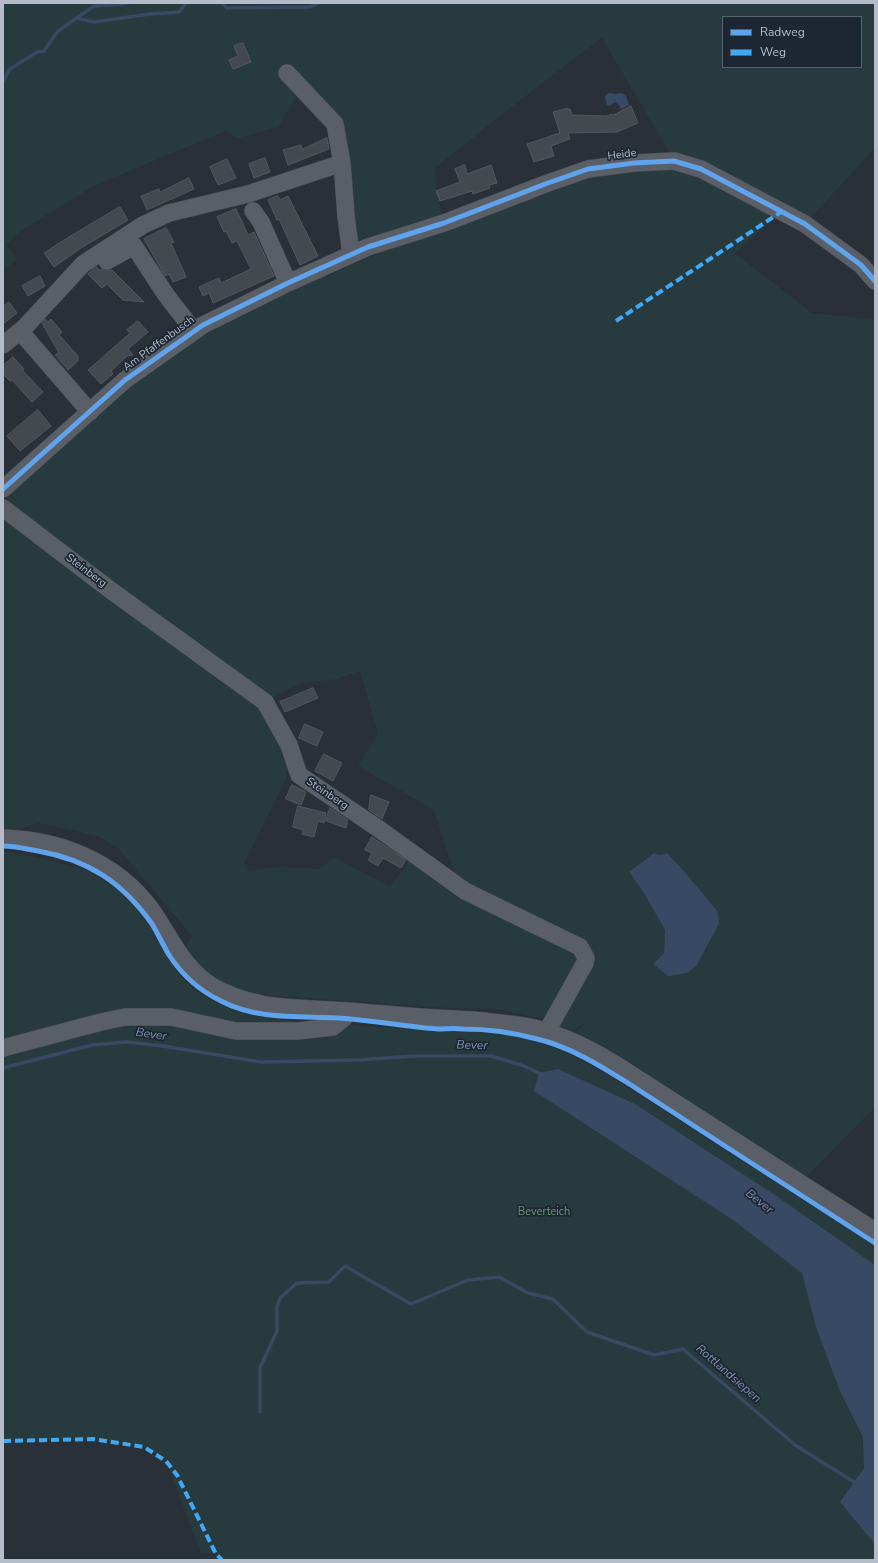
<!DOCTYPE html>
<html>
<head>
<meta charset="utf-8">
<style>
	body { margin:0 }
	#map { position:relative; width:878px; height:1563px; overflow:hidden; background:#2a3038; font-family:"Nunito Sans",sans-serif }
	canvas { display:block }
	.frame { position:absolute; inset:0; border:4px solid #b4bcc9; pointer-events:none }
	.legend { position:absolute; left:722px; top:16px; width:140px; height:52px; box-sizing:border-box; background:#1d2633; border:1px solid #59626f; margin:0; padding:5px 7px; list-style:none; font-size:12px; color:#b4bcc9 }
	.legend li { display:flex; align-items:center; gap:8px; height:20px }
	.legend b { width:20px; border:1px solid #59626f }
</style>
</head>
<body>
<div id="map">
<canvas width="878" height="1563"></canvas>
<div class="frame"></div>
<ul class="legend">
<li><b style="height:5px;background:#60a3ed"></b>Radweg</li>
<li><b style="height:5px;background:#3fa9f5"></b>Weg</li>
</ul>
</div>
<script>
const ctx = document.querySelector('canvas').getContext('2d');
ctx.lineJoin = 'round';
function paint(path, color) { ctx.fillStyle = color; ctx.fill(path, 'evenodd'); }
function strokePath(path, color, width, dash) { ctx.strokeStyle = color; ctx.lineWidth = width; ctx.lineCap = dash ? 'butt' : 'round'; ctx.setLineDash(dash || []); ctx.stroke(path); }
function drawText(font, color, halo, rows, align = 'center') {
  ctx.font = font + ' "Nunito Sans",sans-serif'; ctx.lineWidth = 3.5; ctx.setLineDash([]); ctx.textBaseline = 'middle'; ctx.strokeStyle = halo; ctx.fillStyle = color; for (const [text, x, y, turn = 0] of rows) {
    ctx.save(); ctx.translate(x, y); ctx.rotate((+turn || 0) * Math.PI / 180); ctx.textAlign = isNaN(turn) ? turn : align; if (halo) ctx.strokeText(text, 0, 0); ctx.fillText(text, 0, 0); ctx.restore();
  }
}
paint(new Path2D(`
	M 3,3 L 875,3 L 875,148 L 805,224 L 781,212 L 735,253 L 812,313 L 875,320 L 875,1107 L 805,1178 L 622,1058 L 574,1034 L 585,1023 L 572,1031 L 557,1026 L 580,957 L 546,1019 L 497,1009 L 447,1008 L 276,996 L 248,992 L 230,986 L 213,977 L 198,963 L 185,947 L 192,936 L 119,849 L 98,836 L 38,823 L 14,830 L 3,829 L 3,515 L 249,690 L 289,745 L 286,779 L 244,863 L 248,871 L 279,867 L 319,869 L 334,857 L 390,887 L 414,855 L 465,890 L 452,867 L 434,810 L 358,766 L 378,734 L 360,671 L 338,679 L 302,683 L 269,700 L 8,503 L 8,494 L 72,436 L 164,359 L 216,324 L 375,255 L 444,228 L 634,163 L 674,160 L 602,38 L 515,104 L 434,169 L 442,217 L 365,243 L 355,243 L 335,138 L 301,89 L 278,127 L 238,138 L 225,131 L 92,187 L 21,231 L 6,245 L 18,260 L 3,269 ZM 723,17 L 861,17 L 861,67 L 723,67 ZM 654,853 L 660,855 L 667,853 L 673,860 L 668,976 L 653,964 L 664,953 L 665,930 L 644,893 L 629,872 Z
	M 3,851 L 40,858 L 89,871 L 117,890 L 136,909 L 151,928 L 168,959 L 183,979 L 199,993 L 234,1011 L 263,1017 L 302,1022 L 421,1030 L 421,1025 L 508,1030 L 575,1057 L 608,1075 L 875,1246 L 875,1560 L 216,1560 L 216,1554 L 201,1553 L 166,1461 L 144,1447 L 93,1439 L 3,1444 Z`), '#273a3e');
paint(new Path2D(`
	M 611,93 L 614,94 L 622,93 L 626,96 L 629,105 L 621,109 C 619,105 618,102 613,103 L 610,106 L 607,105 L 605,97 L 607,94 Z
	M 654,853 L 660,855 L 667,853 L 682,869 L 718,912 L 719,924 L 696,966 L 687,973 L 668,976 L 653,964 L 664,953 L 665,930 L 644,893 L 629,872 Z
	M 558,1069 L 635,1104 L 775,1195 L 875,1265 L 875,1544 L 840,1502 L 864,1468 L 863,1437 L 840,1391 L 817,1330 L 802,1273 L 733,1220 L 534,1091 L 539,1073 Z`), '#384963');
strokePath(new Path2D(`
	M 222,3 L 227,8 L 310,7 L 319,3
	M 76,18 L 94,22 L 150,14 L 179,12 L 186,3
	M 3,81 L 10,69 L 37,52 L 44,51 L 58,31 L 94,6 L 123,4 L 127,3
	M 3,1068 L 92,1045 L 126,1042 L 163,1046 L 261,1062 L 359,1060 L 413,1056 L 491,1056 L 524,1066 L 543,1075
	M 260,1412 L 260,1368 L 277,1331 L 277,1307 L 280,1298 L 297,1283 L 329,1282 L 345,1266 L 411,1304 L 468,1280 L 499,1277 L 528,1293 L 553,1299 L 587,1332 L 654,1355 L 683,1349 L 795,1445 L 854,1482 L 858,1482`), '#384963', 3.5);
const building = new Path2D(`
	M 243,43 L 251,62 L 233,69 L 229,60 L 238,56 L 234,46 Z
	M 631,106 L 638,123 L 617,132 L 568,133 L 570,139 L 551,146 L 554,156 L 534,162 L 527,144 L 560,133 L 553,112 L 568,108 L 568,109 L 570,109 L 572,115 L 606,116 L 612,114 L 613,115 Z
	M 327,138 L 329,149 L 288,165 L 283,150 L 301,145 L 302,149 Z
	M 265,158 L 270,172 L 254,178 L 249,164 Z
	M 227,159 L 236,178 L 218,185 L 210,167 Z
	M 465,165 L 467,174 L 491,165 L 497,183 L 489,185 L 490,188 L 473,194 L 472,191 L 440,201 L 436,191 L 460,182 L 455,169 Z
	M 189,178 L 194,189 L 147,210 L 141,196 L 159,189 L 160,192 Z
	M 278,196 L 280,200 L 288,196 L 318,256 L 300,265 L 279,219 L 277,220 L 268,200 Z
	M 120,207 L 128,220 L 81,248 L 54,267 L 44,253 L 59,243 Z
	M 236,209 L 248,235 L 254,232 L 274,276 L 213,303 L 209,293 L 203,296 L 199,287 L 219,278 L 221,283 L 251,269 L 237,241 L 232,243 L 226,231 L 224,232 L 217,217 Z
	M 166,228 L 174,242 L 171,243 L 186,277 L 173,282 L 169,274 L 165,276 L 144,239 Z
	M 96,267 L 100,271 L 101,269 L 106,271 L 112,270 L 144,302 L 123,300 L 107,284 L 102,288 L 88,274 Z
	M 40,276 L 45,286 L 28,296 L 22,286 Z
	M 9,302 L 17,313 L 3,324 L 3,307 Z
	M 45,319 L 48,322 L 51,319 L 62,332 L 59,335 L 78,356 L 78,361 L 68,370 L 55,355 L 59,353 L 42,323 Z
	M 138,321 L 148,332 L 128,349 L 133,355 L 127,356 L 111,371 L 113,374 L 101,384 L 88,370 L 130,333 L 127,330 Z
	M 13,357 L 24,369 L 22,370 L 43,392 L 32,402 L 12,380 L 10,381 L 3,374 L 3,366 Z
	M 38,410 L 51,426 L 20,451 L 7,436 Z
	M 313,688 L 318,698 L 285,712 L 280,702 Z
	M 305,724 L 323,732 L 317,746 L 299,738 Z
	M 324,754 L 342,763 L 333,781 L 315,771 Z
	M 292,785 L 306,792 L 301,805 L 286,799 Z
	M 371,795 L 389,802 L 382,819 L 369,810 Z
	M 298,806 L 326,813 L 324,823 L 318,821 L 314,837 L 302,834 L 303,830 L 293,827 Z
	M 330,808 L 348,820 L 346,828 L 326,821 Z
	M 372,837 L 406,860 L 401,868 L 383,858 L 378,866 L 368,860 L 372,853 L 365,850 Z`);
paint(building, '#444950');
strokePath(building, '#52575f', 1);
const minor = new Path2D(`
	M 342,163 L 346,216 L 351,254
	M 253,211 L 261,222 L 288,283
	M 107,261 L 134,246 L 166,295 L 194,331
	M 26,338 L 90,412
	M 3,345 L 24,328 L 83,264 L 143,225 L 169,213 L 248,194 L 342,163 L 335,124 L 287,73
	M 3,489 L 125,380 L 203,325 L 288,283 L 368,247 L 444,223 L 548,183 L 588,169 L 634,163 L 674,161 L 701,169 L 805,224 L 861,265 L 875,281
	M 3,508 L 109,589 L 265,702 L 289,745 L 299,775 L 379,829 L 465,891 L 580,947 L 586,958 L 585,963 L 547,1031
	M 3,838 C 66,840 125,866 159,921 C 174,945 187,971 212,986 C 254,1011 301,1007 347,1011 C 390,1014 432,1019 474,1020 C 498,1023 525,1024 548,1032 C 573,1040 596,1052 618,1066 L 875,1231
	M 3,1048 L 101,1022 L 125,1017 L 171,1017 L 236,1031 L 298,1031 L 315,1029 L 333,1027 L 344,1018 L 346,1011`);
strokePath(minor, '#484c53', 18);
strokePath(minor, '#5a5e66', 17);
strokePath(new Path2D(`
	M 616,321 L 781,212
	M 3,1441 L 93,1439 L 144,1447 L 166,1461 L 177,1475 L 216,1554 L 222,1560`), '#3fa9f5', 4, [8, 4]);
strokePath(new Path2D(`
	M 3,489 L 125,380 L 203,325 L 288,283 L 368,247 L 444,223 L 548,183 L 588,169 L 634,163 L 674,161 L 701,169 L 805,224 L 861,265 L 875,281
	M 3,846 C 15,846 26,849 38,851 C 88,860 122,882 152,924 C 158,934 163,945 169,955 C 182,975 200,991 221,1001 C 257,1020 299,1016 338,1018 C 372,1020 405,1027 438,1029 C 446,1029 455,1028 463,1029 C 487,1029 515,1033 537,1039 C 571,1047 602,1067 631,1085 C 652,1099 673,1112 694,1126 C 754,1165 815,1204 875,1243`), '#60a3ed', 5);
drawText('11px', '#b4bcc9', '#1d2633', [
	["Heide",622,155,-7],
	["Am Pfaffenbusch",159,344,-36],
	["Steinberg",86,571,37],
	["Steinberg",327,794,34]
]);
drawText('11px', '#6b9a76', '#1d2633', [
	["Beverteich",544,1212]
]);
drawText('italic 12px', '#7c92b1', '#1d2633', [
	["Bever",151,1035,9],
	["Bever",472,1046,1],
	["Bever",759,1202,39],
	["Rottlandsiepen",728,1374,41]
]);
</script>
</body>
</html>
